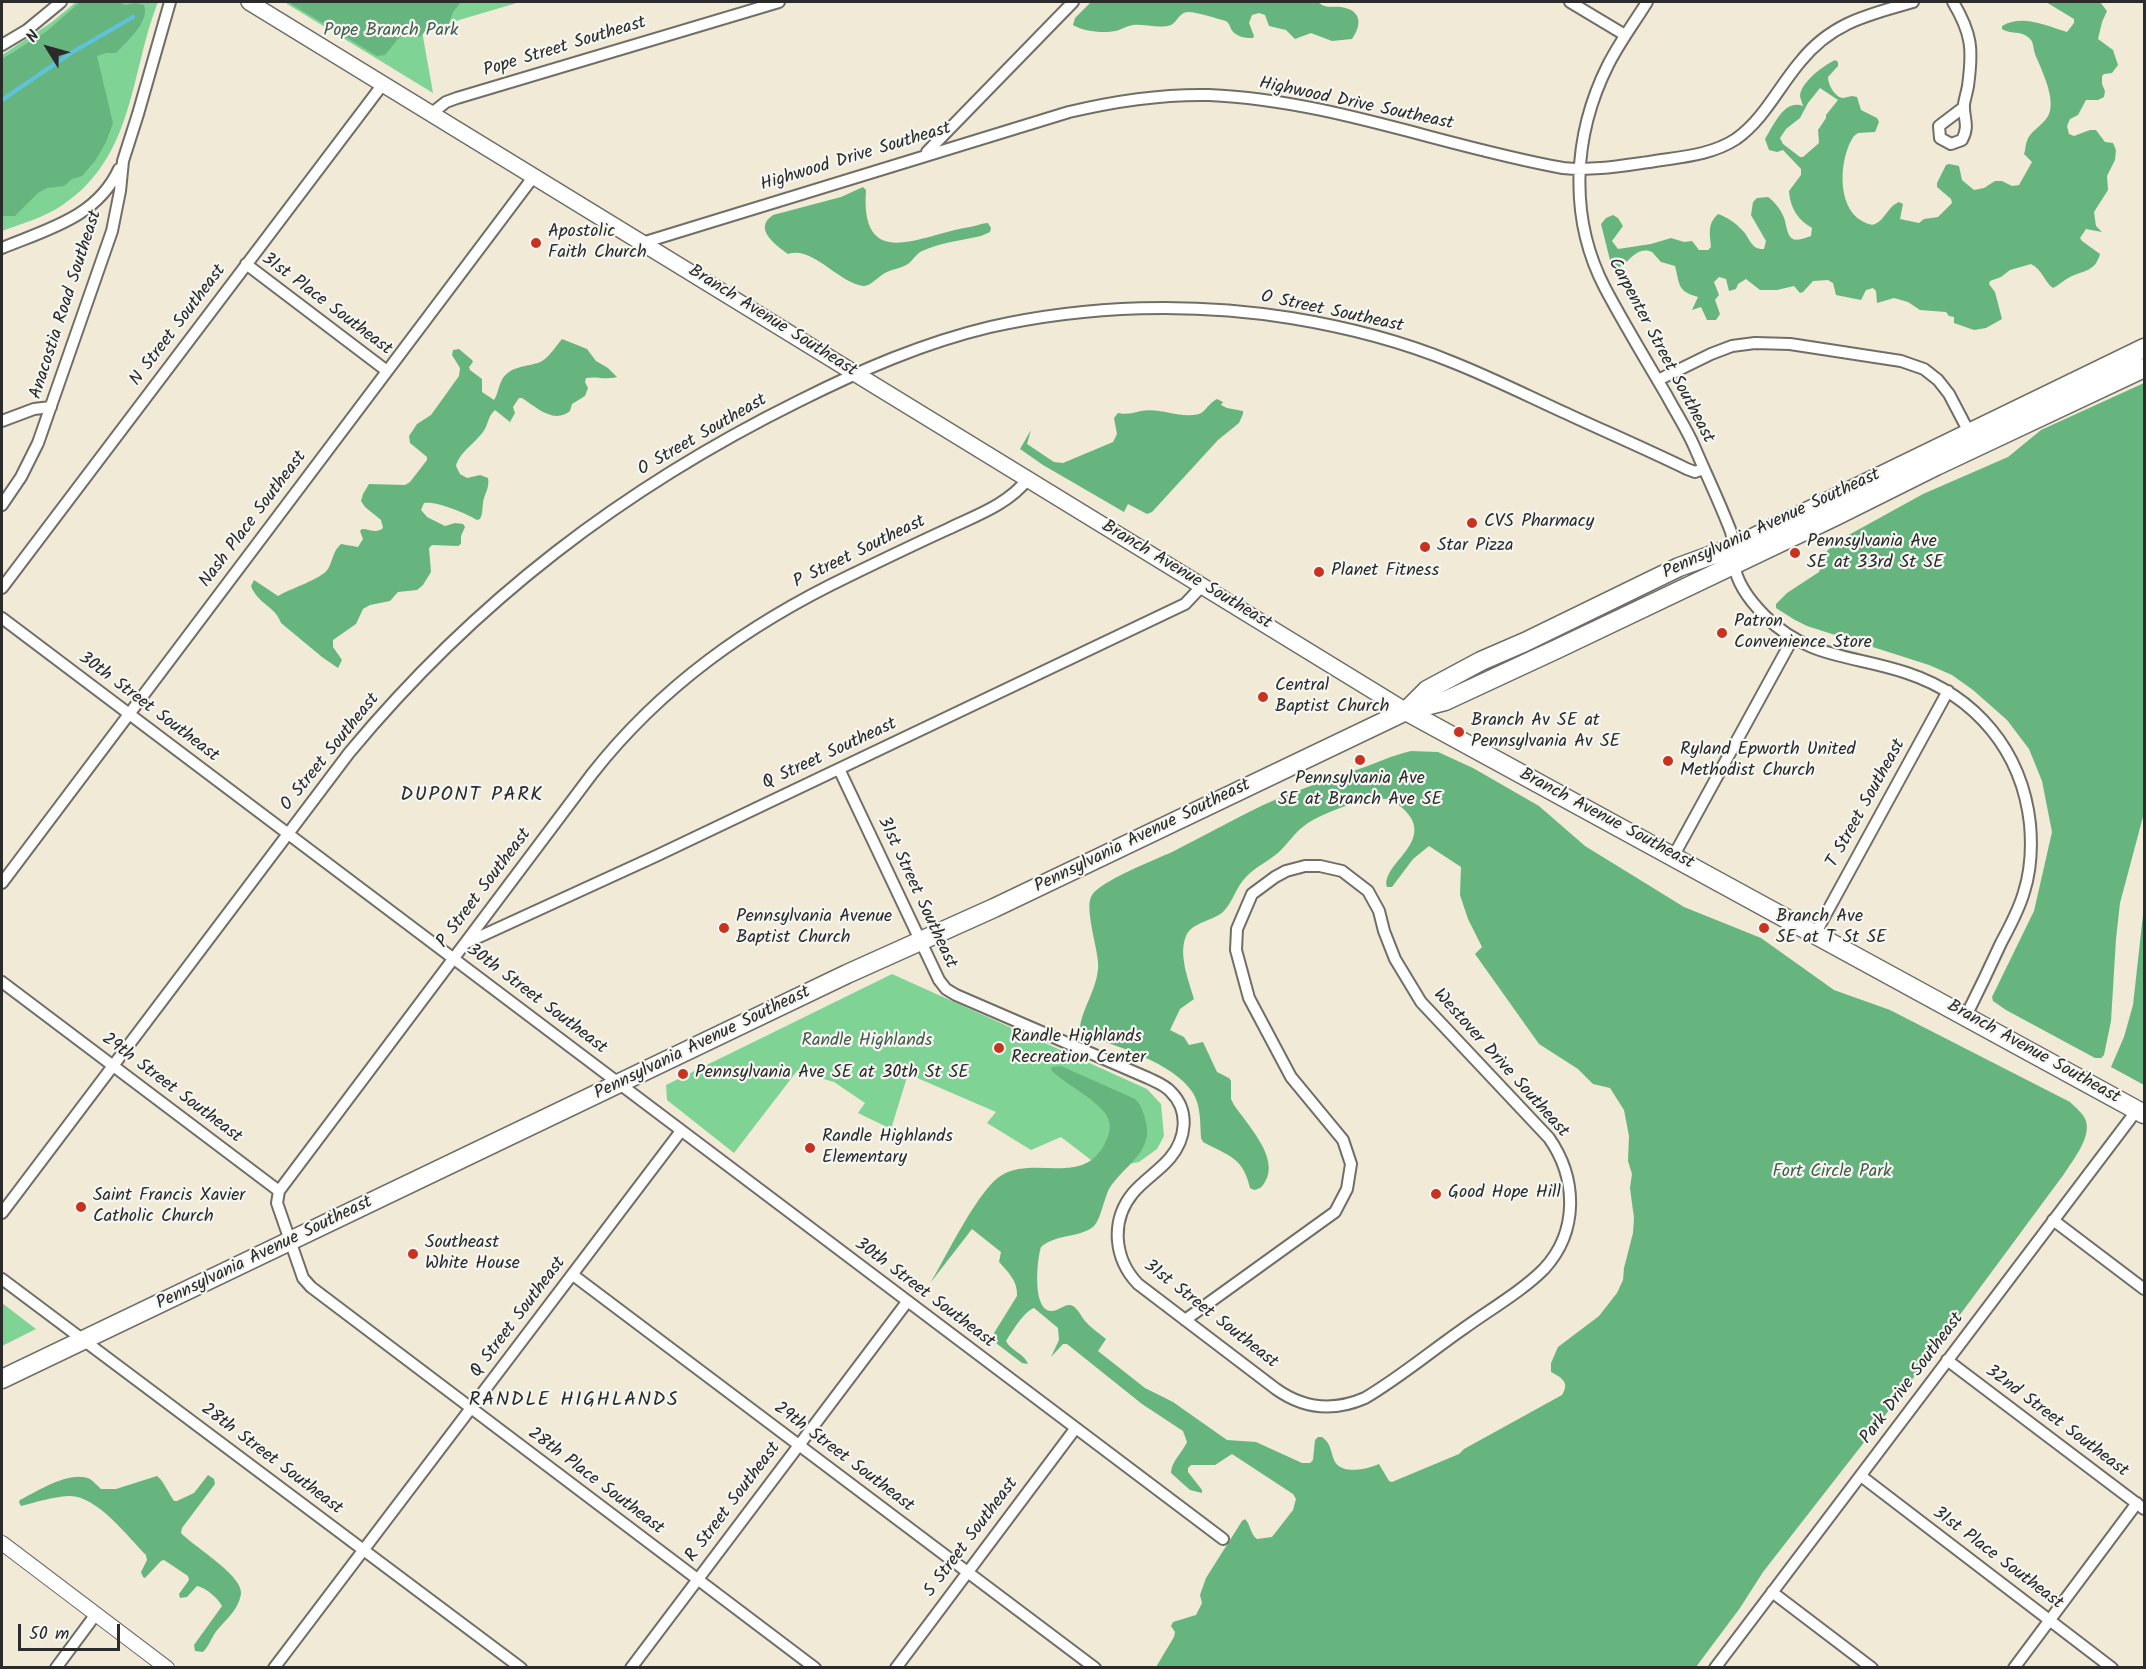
<!DOCTYPE html>
<html>
<head>
<meta charset="utf-8">
<style>
	body { margin:0 }
	#map { position:relative; width:2146px; height:1669px; overflow:hidden; background:#f0ead6; font-family:Kalam,sans-serif }
	canvas { display:block }
	.frame { position:absolute; inset:0; border:3px solid #2b2b2b; pointer-events:none }
	.north { position:absolute; left:18px; top:18px; width:60px; height:60px; -webkit-text-stroke:4px #f6f6f2; paint-order:stroke; rotate:307deg; font-size:16px; font-weight:700; line-height:24px; text-align:center; color:#2b2b2b }
	.north::after { content:''; display:block; margin:auto; width:21px; height:27px; background:#2b2b2b; clip-path:polygon(50% 0,100% 100%,50% 72%,0 100%) }
	.scale { position:absolute; left:18px; top:1624px; width:102px; height:27px; box-sizing:border-box; border:3px solid #2b2b2b; border-top:0; padding-left:8px; font-size:18px; line-height:21px; white-space:nowrap; color:#2b2b2b; -webkit-text-stroke:4px #f6f6f2; paint-order:stroke }
</style>
</head>
<body>
<div id="map">
<canvas width="2146" height="1669"></canvas>
<div class="frame"></div>
<div class="north">N</div>
<div class="scale">50 m</div>
</div>
<script>
const ctx = document.querySelector('canvas').getContext('2d');
ctx.lineJoin = 'round';
function paint(path, color) { ctx.fillStyle = color; ctx.fill(path, 'evenodd'); }
function strokePath(path, color, width, dash) { ctx.strokeStyle = color; ctx.lineWidth = width; ctx.lineCap = dash ? 'butt' : 'round'; ctx.setLineDash(dash || []); ctx.stroke(path); }
function drawText(font, color, halo, rows, align = 'center') {
  ctx.font = font + ' Kalam,sans-serif'; ctx.lineWidth = 4.5; ctx.setLineDash([]); ctx.textBaseline = 'middle'; ctx.strokeStyle = halo; ctx.fillStyle = color; for (const [text, x, y, turn = 0] of rows) {
    ctx.save(); ctx.translate(x, y); ctx.rotate((+turn || 0) * Math.PI / 180); ctx.textAlign = isNaN(turn) ? turn : align; if (halo) ctx.strokeText(text, 0, 0); ctx.fillText(text, 0, 0); ctx.restore();
  }
}
paint(new Path2D(`
	M 76,2 L 158,2 C 130,73 135,155 64,204 C 48,216 21,224 2,231 L 2,55 L 52,22 Z
	M 284,2 L 520,2 L 422,31 L 433,93 Z
	M 892,974 L 1147,1089 L 1161,1104 L 1164,1136 L 1157,1149 L 1139,1162 L 1118,1166 L 1095,1163 L 1061,1137 L 1031,1150 L 987,1123 L 996,1112 L 908,1074 L 891,1129 L 858,1113 L 865,1103 L 834,1082 L 797,1071 L 734,1153 L 667,1100 L 666,1085 Z
	M 2,1303 L 36,1329 L 2,1346 Z`), '#7fd395');
paint(new Path2D(`
	M 80,2 L 119,2 L 126,5 L 135,3 L 144,5 C 150,22 127,41 116,53 L 106,53 L 97,56 L 113,123 L 106,142 L 95,161 L 82,176 L 72,179 L 64,186 L 47,188 L 38,193 L 15,216 L 2,216 L 2,59 L 47,31 Z
	M 288,2 L 461,2 L 453,12 L 449,24 L 430,26 L 420,37 L 406,33 L 398,39 L 385,55 L 377,56 Z
	M 1091,2 L 1318,2 C 1326,9 1331,6 1341,7 C 1362,10 1362,25 1352,39 L 1332,41 L 1311,33 L 1295,39 L 1286,30 L 1269,26 L 1265,15 L 1259,13 L 1252,15 L 1249,23 L 1254,36 L 1253,38 C 1244,38 1236,37 1231,29 C 1230,26 1229,23 1226,21 C 1214,18 1201,13 1189,12 C 1180,11 1178,21 1171,25 C 1160,29 1144,24 1133,25 C 1127,26 1124,28 1119,30 C 1107,34 1084,32 1073,25 L 1075,18 Z
	M 2046,2 L 2100,2 L 2107,11 L 2102,22 L 2098,39 L 2113,50 L 2118,65 L 2112,73 L 2104,74 L 2102,76 L 2102,84 L 2105,91 L 2104,97 L 2098,100 L 2086,100 L 2078,115 L 2070,119 L 2067,126 L 2069,134 L 2074,136 L 2090,130 L 2096,130 L 2105,142 L 2113,143 L 2116,150 L 2115,160 L 2107,176 L 2108,190 L 2094,212 L 2096,226 L 2102,232 L 2086,229 L 2080,238 L 2082,241 L 2100,254 C 2095,272 2084,270 2070,277 C 2064,280 2059,285 2053,288 C 2044,282 2043,270 2031,264 L 2010,270 L 2001,277 L 1990,281 L 1989,284 L 1995,292 L 2002,319 L 1986,328 L 1974,330 L 1954,323 L 1954,317 L 1949,316 L 1946,312 L 1920,310 L 1908,302 L 1894,298 L 1877,303 L 1876,291 L 1873,288 L 1866,290 L 1861,300 L 1836,295 L 1833,283 L 1828,280 L 1813,281 L 1803,292 L 1800,293 L 1794,286 L 1777,290 L 1760,290 L 1746,279 L 1738,284 L 1736,289 L 1729,291 L 1726,279 L 1719,277 L 1714,282 L 1719,295 L 1715,300 L 1720,314 L 1716,320 L 1707,320 L 1701,307 L 1692,310 L 1698,297 C 1677,291 1680,285 1675,266 L 1661,262 L 1652,252 C 1637,246 1631,260 1620,267 L 1611,264 L 1601,224 L 1606,218 L 1613,215 L 1618,218 L 1623,226 L 1612,241 L 1618,249 L 1651,244 L 1671,238 L 1684,242 L 1692,241 L 1699,250 L 1708,250 L 1711,247 C 1710,234 1707,224 1718,214 C 1727,217 1737,224 1743,231 C 1750,238 1751,250 1764,249 L 1766,241 L 1751,215 L 1753,202 L 1757,198 L 1768,197 C 1775,202 1783,212 1785,221 C 1789,239 1790,244 1811,236 L 1812,228 C 1798,220 1790,208 1789,191 L 1801,175 L 1801,169 L 1783,150 L 1777,152 L 1769,150 L 1765,139 C 1774,125 1784,99 1803,106 C 1803,105 1800,97 1800,96 C 1801,82 1823,66 1835,60 L 1838,62 L 1838,66 L 1828,77 C 1828,85 1835,97 1843,98 L 1852,96 L 1857,97 L 1861,110 L 1877,118 L 1879,122 L 1875,132 L 1858,133 L 1854,136 C 1839,157 1836,207 1862,221 C 1866,223 1871,226 1875,224 C 1885,220 1888,206 1899,202 L 1903,204 L 1900,219 L 1919,223 L 1924,219 L 1938,217 L 1952,203 L 1951,199 L 1937,187 L 1937,183 L 1946,165 L 1949,164 L 1959,166 L 1962,180 L 1974,190 L 1984,188 L 1995,181 L 2002,181 L 2012,186 L 2019,185 L 2032,162 L 2024,154 C 2026,149 2025,145 2027,141 C 2031,129 2047,124 2050,111 C 2054,94 2041,69 2035,54 C 2033,48 2034,41 2028,37 C 2020,30 2011,35 2002,29 L 2002,26 C 2023,14 2046,26 2067,32 L 2074,23 L 2074,19 ZM 1820,88 L 1838,100 L 1826,115 L 1826,118 L 1818,130 L 1819,143 L 1803,157 L 1800,157 L 1783,144 L 1780,138 L 1786,129 L 1800,118 L 1808,103 Z
	M 863,187 L 866,190 C 860,274 922,234 970,227 C 976,226 982,223 988,223 L 991,228 L 990,232 L 981,236 C 962,240 940,243 922,251 C 916,254 913,260 908,264 C 902,268 893,269 887,272 C 879,275 871,287 863,286 C 837,282 813,246 788,254 C 777,246 752,229 773,215 L 841,197 Z
	M 562,339 L 587,349 L 596,361 L 608,368 L 617,377 C 607,380 596,376 586,378 L 585,382 L 588,388 L 585,396 L 572,404 L 570,411 C 554,424 537,408 522,398 L 519,398 L 513,407 L 515,413 L 510,422 L 495,410 C 487,417 489,424 483,432 C 475,443 459,453 456,466 L 460,474 L 467,478 L 480,475 L 488,478 C 490,488 484,494 483,503 C 482,510 483,513 480,519 L 477,520 C 465,513 437,501 424,503 L 421,510 L 427,517 L 445,526 L 455,523 L 463,524 L 465,527 L 461,536 L 461,544 L 458,546 L 432,545 L 429,548 L 431,572 L 423,585 L 417,590 L 398,592 L 390,601 L 370,605 L 363,609 L 356,624 L 333,640 L 333,647 L 342,660 L 338,668 L 322,657 L 281,623 C 275,606 258,604 251,586 L 254,580 L 278,596 C 289,589 322,579 328,569 C 333,560 333,551 341,544 L 358,547 L 363,539 L 360,531 L 362,529 C 370,529 376,534 383,528 L 381,520 L 365,507 L 361,501 L 363,494 L 369,484 L 405,485 L 410,482 L 427,460 L 427,457 L 410,443 L 409,436 L 417,424 L 431,415 L 459,376 L 460,368 L 452,355 L 453,350 L 459,349 L 472,360 L 473,362 L 469,367 L 470,370 L 482,379 L 482,392 L 494,400 C 498,394 498,388 501,382 C 508,364 533,367 542,361 C 550,356 556,346 562,339 Z
	M 2144,383 L 2144,813 L 2120,903 L 2116,939 L 2111,1021 L 2104,1055 L 2101,1058 L 2095,1058 L 2006,1010 L 1993,1001 L 1992,997 L 2034,911 L 2052,832 L 2042,781 L 2029,749 L 2007,720 L 1973,690 L 1952,675 L 1929,665 L 1807,626 L 1795,620 L 1776,608 L 1776,604 L 1787,593 L 1819,572 L 1827,551 L 1836,542 L 1923,494 L 2008,457 L 2041,430 Z
	M 1217,399 L 1223,402 L 1221,405 L 1227,408 L 1243,411 L 1243,414 L 1239,423 L 1218,440 L 1152,512 L 1147,514 L 1128,504 L 1124,512 L 1043,465 L 1020,449 L 1031,430 L 1027,444 L 1054,462 L 1063,463 L 1113,442 L 1117,434 L 1114,418 L 1118,413 C 1128,415 1132,413 1141,411 C 1160,407 1180,419 1199,414 C 1205,412 1209,403 1217,399 Z
	M 1411,751 L 1438,752 L 1473,768 L 1539,806 L 1585,846 L 1684,907 L 1761,938 L 1834,990 L 1890,1010 L 2070,1102 C 2075,1107 2083,1113 2086,1121 C 2091,1138 2073,1160 2064,1174 L 1897,1400 L 1763,1572 L 1740,1608 L 1696,1667 L 1156,1667 L 1174,1637 L 1175,1632 L 1171,1626 L 1173,1622 L 1196,1615 L 1202,1603 L 1200,1595 L 1206,1578 L 1242,1521 L 1245,1519 C 1251,1525 1250,1534 1257,1539 L 1272,1537 L 1293,1510 L 1296,1499 L 1293,1494 L 1232,1454 L 1215,1465 L 1191,1465 L 1188,1468 L 1188,1472 L 1202,1490 L 1202,1493 L 1190,1490 L 1171,1473 C 1171,1462 1182,1453 1187,1442 L 1183,1431 L 1142,1404 L 1067,1344 L 1063,1344 L 1051,1357 L 1059,1340 L 1058,1328 L 1034,1308 C 1024,1311 1012,1332 1006,1341 C 1011,1351 1024,1353 1028,1364 L 1022,1363 L 996,1343 L 994,1339 L 994,1333 L 1017,1296 C 1018,1281 1008,1272 999,1262 L 1001,1252 L 972,1229 L 931,1282 C 946,1257 979,1188 1002,1175 C 1037,1155 1086,1189 1107,1139 C 1111,1129 1111,1122 1105,1113 C 1090,1095 1068,1086 1051,1070 L 1052,1067 L 1061,1066 L 1135,1099 C 1141,1105 1143,1111 1145,1119 C 1156,1151 1123,1166 1109,1189 C 1104,1199 1100,1222 1093,1227 C 1078,1238 1056,1234 1041,1247 C 1037,1259 1032,1310 1051,1311 C 1059,1312 1065,1302 1073,1306 C 1078,1309 1081,1316 1085,1321 C 1091,1328 1099,1333 1106,1339 L 1098,1351 L 1145,1388 L 1173,1402 L 1227,1440 L 1256,1442 L 1302,1463 L 1310,1463 L 1313,1460 L 1315,1440 L 1318,1437 L 1322,1437 C 1332,1444 1330,1452 1335,1462 C 1343,1475 1368,1469 1379,1464 L 1389,1481 L 1392,1482 L 1459,1454 L 1464,1449 L 1562,1395 C 1570,1382 1562,1378 1551,1372 L 1551,1363 L 1558,1347 L 1599,1316 L 1617,1293 L 1623,1280 L 1624,1268 L 1633,1233 L 1634,1218 L 1630,1188 L 1632,1174 L 1628,1161 L 1629,1136 L 1624,1110 L 1610,1088 L 1593,1084 L 1578,1069 L 1539,1044 L 1475,954 L 1482,947 L 1468,919 L 1460,895 L 1461,867 L 1429,846 L 1413,859 L 1392,887 L 1387,887 C 1381,866 1427,846 1411,818 C 1406,810 1396,801 1386,799 C 1365,797 1321,813 1304,826 C 1294,833 1288,844 1279,852 C 1269,861 1255,867 1246,877 C 1236,887 1233,902 1223,912 C 1213,921 1192,922 1186,936 C 1178,955 1189,981 1194,999 L 1180,1009 L 1170,1030 L 1184,1037 L 1189,1045 L 1203,1042 L 1217,1072 L 1229,1078 L 1231,1081 L 1231,1099 L 1234,1105 C 1247,1124 1280,1158 1265,1182 C 1262,1187 1260,1189 1254,1190 L 1250,1188 C 1243,1157 1229,1156 1203,1142 L 1201,1138 C 1200,1123 1201,1106 1193,1093 C 1174,1063 1117,1046 1084,1035 L 1080,1027 C 1083,1006 1100,984 1098,962 C 1097,946 1084,906 1092,895 C 1101,881 1154,860 1172,852 C 1198,839 1223,825 1249,812 C 1284,794 1322,782 1359,769 C 1377,763 1393,755 1411,751 Z
	M 2144,906 L 2144,1085 L 2111,1067 L 2124,1037 L 2133,1005 Z
	M 208,1475 L 214,1479 L 215,1484 L 182,1528 L 181,1533 C 193,1546 244,1576 241,1594 C 238,1611 225,1620 215,1633 C 211,1639 209,1646 203,1652 L 195,1651 L 194,1645 L 222,1606 C 218,1598 206,1588 197,1586 L 187,1597 L 180,1598 L 179,1594 L 189,1580 L 188,1576 L 164,1560 L 161,1561 L 145,1578 L 143,1577 L 141,1572 L 147,1560 L 146,1555 C 128,1537 96,1494 68,1496 C 53,1497 36,1502 21,1506 L 19,1502 L 20,1500 C 38,1491 70,1470 90,1479 C 93,1481 98,1486 101,1489 L 116,1489 L 157,1476 C 163,1480 169,1494 174,1501 L 177,1501 L 194,1493 Z`), '#67b57e');
strokePath(new Path2D(`
	M 2,100 L 71,53 L 133,17`), '#5ec2dc', 4);
const minor = new Path2D(`
	M 1570,2 L 1625,35
	M 1647,2 C 1634,23 1619,43 1608,65 C 1573,135 1568,217 1605,288 C 1624,324 1646,360 1667,396 C 1676,413 1686,428 1694,446 C 1706,474 1720,503 1731,532 C 1734,542 1733,552 1734,563 C 1736,583 1751,602 1765,616 C 1808,659 1854,655 1907,673 C 1976,696 2022,751 2030,824 C 2032,846 2031,870 2024,892 C 2019,910 2010,926 2001,943 C 1990,967 1978,992 1966,1016
	M 1953,2 C 1972,34 1973,49 1968,86 C 1967,92 1965,98 1964,104 C 1963,118 1970,125 1962,140 L 1951,144 L 1940,138 L 1939,126 L 1964,107
	M 2,45 L 27,30 L 61,2
	M 432,113 L 446,102 L 457,98 L 779,2
	M 927,152 L 1073,2
	M 642,243 L 1069,112 C 1115,101 1162,94 1209,95 C 1330,100 1445,147 1563,168 C 1592,171 1620,166 1649,162 C 1678,157 1710,156 1736,139 C 1764,119 1778,88 1800,62 C 1831,23 1867,15 1913,2
	M 2,248 C 48,229 97,217 119,169
	M 246,264 L 387,371
	M 1658,380 L 1711,354 L 1732,346 L 1755,343 L 1790,344 L 1901,361 L 1924,369 L 1938,380 L 1949,394 L 1971,436
	M 2,421 L 34,409 L 51,407
	M 2,505 L 21,477 L 38,443 L 112,231 L 120,191 L 123,161 L 138,114 L 170,2
	M 2,588 L 383,84
	M 2,618 L 1223,1539
	M 839,769 L 939,980 L 946,989 L 956,995 L 1148,1078 C 1156,1082 1165,1085 1171,1092 C 1190,1111 1186,1139 1170,1158 C 1159,1171 1144,1180 1133,1193 C 1110,1221 1114,1259 1138,1284 L 1276,1389 C 1304,1409 1333,1412 1365,1398 C 1399,1378 1430,1352 1463,1329 C 1489,1310 1521,1292 1544,1269 C 1579,1231 1577,1178 1549,1138 L 1421,1002 L 1395,959 L 1384,931 L 1379,911 L 1368,891 L 1342,871 L 1320,866 L 1305,866 L 1286,871 L 1275,877 L 1252,894 L 1237,929 L 1236,950 L 1249,998 L 1291,1077 L 1343,1140 L 1351,1164 L 1347,1189 L 1335,1212 L 1185,1320
	M 1673,857 L 1793,638
	M 2,883 L 534,176
	M 1815,934 L 1948,691
	M 466,943 L 656,856 L 1185,604 L 1202,586
	M 2,982 L 279,1191
	M 2,1213 L 349,753 C 475,601 623,488 799,401 C 861,370 923,343 990,327 C 1088,305 1193,302 1291,318 C 1346,327 1401,341 1452,362 C 1490,377 1526,395 1563,412 C 1604,431 1646,449 1687,469 L 1695,472 L 1703,469
	M 2053,1220 L 2144,1289
	M 573,1275 L 1095,1668
	M 2,1279 L 521,1668
	M 1947,1360 L 2144,1509
	M 1861,1476 L 2112,1668
	M 1772,1592 L 1872,1668
	M 56,1668 L 96,1614
	M 274,1668 L 681,1131
	M 631,1668 L 907,1302
	M 815,1668 L 311,1287 L 303,1278 L 277,1203 L 279,1191 L 592,774 C 661,686 749,624 849,576 C 882,560 915,544 948,529 C 977,515 1007,505 1028,479
	M 896,1668 L 1075,1429
	M 1715,1668 L 2137,1110
	M 2014,1668 L 2137,1503`);
const tertiary = new Path2D(`
	M 2,1543 L 167,1668`);
const secondary = new Path2D(`
	M 249,2 L 1406,711`);
const trunk = new Path2D(`
	M 1407,710 L 1427,690 L 1481,661 L 1525,642 L 1679,567 L 1734,547 L 2144,348
	M 1406,711 L 2144,1114
	M 2,1379 L 847,974 L 994,908 L 1406,711 L 1445,701 L 1557,649 L 1836,516 L 1936,466 L 2144,368`);
strokePath(minor, '#706e67', 14);
strokePath(tertiary, '#706e67', 16);
strokePath(secondary, '#706e67', 18);
strokePath(trunk, '#706e67', 21);
strokePath(minor, '#fff', 10);
strokePath(tertiary, '#fff', 14);
strokePath(secondary, '#fff', 15);
strokePath(trunk, '#fff', 18);
for (const [x, y, r, color] of [
	[536,243,6,"#c8321e"],
	[1472,523,6,"#c8321e"],
	[1425,547,6,"#c8321e"],
	[1795,553,6,"#c8321e"],
	[1319,572,6,"#c8321e"],
	[1722,633,6,"#c8321e"],
	[1263,697,6,"#c8321e"],
	[1459,732,6,"#c8321e"],
	[1360,760,6,"#c8321e"],
	[1668,761,6,"#c8321e"],
	[724,928,6,"#c8321e"],
	[1764,928,6,"#c8321e"],
	[999,1048,6,"#c8321e"],
	[683,1074,6,"#c8321e"],
	[810,1148,6,"#c8321e"],
	[1436,1194,6,"#c8321e"],
	[81,1207,6,"#c8321e"],
	[413,1254,6,"#c8321e"]
]) { const dot = new Path2D(); dot.arc(x, y, r, 0, 2 * Math.PI); ctx.fillStyle = color; ctx.fill(dot); strokePath(dot, '#f6f6f2', 2); }
drawText('18px', '#445d4b', '#f6f6f2', [
	["Pope Branch Park",391,32],
	["Randle Highlands",867,1042],
	["Fort Circle Park",1832,1173]
]);
drawText('18px', '#2b2b2b', '#f6f6f2', [
	["Pope Street Southeast",565,48,-17],
	["Highwood Drive Southeast",1356,105,12],
	["Highwood Drive Southeast",856,158,-17],
	["Anacostia Road Southeast",67,305,-72],
	["31st Place Southeast",326,305,37],
	["O Street Southeast",1332,313,12],
	["Branch Avenue Southeast",772,322,32],
	["N Street Southeast",179,326,-53],
	["Carpenter Street Southeast",1660,351,62],
	["O Street Southeast",703,436,-30],
	["Nash Place Southeast",254,520,-53],
	["Pennsylvania Avenue Southeast",1772,525,-25],
	["P Street Southeast",860,553,-26],
	["Branch Avenue Southeast",1186,576,31],
	["30th Street Southeast",148,708,37],
	["O Street Southeast",331,753,-51],
	["Q Street Southeast",830,755,-25],
	["T Street Southeast",1867,804,-61],
	["Branch Avenue Southeast",1606,820,28],
	["Pennsylvania Avenue Southeast",1143,837,-26],
	["P Street Southeast",485,889,-53],
	["31st Street Southeast",916,893,65],
	["30th Street Southeast",536,1000,37],
	["Pennsylvania Avenue Southeast",703,1044,-26],
	["Branch Avenue Southeast",2033,1053,29],
	["Westover Drive Southeast",1500,1064,48],
	["29th Street Southeast",171,1089,37],
	["Pennsylvania Avenue Southeast",265,1254,-26],
	["30th Street Southeast",924,1294,37],
	["31st Street Southeast",1210,1315,38],
	["Q Street Southeast",519,1318,-53],
	["Park Drive Southeast",1913,1379,-53],
	["32nd Street Southeast",2056,1422,37],
	["29th Street Southeast",843,1458,37],
	["28th Street Southeast",271,1460,37],
	["28th Place Southeast",595,1482,37],
	["R Street Southeast",734,1503,-53],
	["S Street Southeast",972,1538,-53],
	["31st Place Southeast",1997,1559,37]
]);
drawText('18px', '#2b2b2b', '#f6f6f2', [
	["Apostolic",548,233],
	["Faith Church",548,254],
	["CVS Pharmacy",1484,523],
	["Pennsylvania Ave",1807,543],
	["SE at 33rd St SE",1807,564],
	["Star Pizza",1437,547],
	["Planet Fitness",1331,572],
	["Patron",1734,623],
	["Convenience Store",1734,644],
	["Central",1275,687],
	["Baptist Church",1275,708],
	["Branch Av SE at",1471,722],
	["Pennsylvania Av SE",1471,743],
	["Ryland Epworth United",1680,751],
	["Methodist Church",1680,772],
	["Pennsylvania Ave",1360,780,"center"],
	["SE at Branch Ave SE",1360,801,"center"],
	["Pennsylvania Avenue",736,918],
	["Baptist Church",736,939],
	["Branch Ave",1776,918],
	["SE at T St SE",1776,939],
	["Randle Highlands",1011,1038],
	["Recreation Center",1011,1059],
	["Pennsylvania Ave SE at 30th St SE",695,1074],
	["Randle Highlands",822,1138],
	["Elementary",822,1159],
	["Good Hope Hill",1448,1194],
	["Saint Francis Xavier",93,1197],
	["Catholic Church",93,1218],
	["Southeast",425,1244],
	["White House",425,1265]
], 'left');
ctx.letterSpacing = '1.5px';
drawText('20px', '#2b2b2b', '#f6f6f2', [
	["DUPONT PARK",472,797],
	["RANDLE HIGHLANDS",574,1402]
]);
ctx.letterSpacing = '0px';
</script>
</body>
</html>
